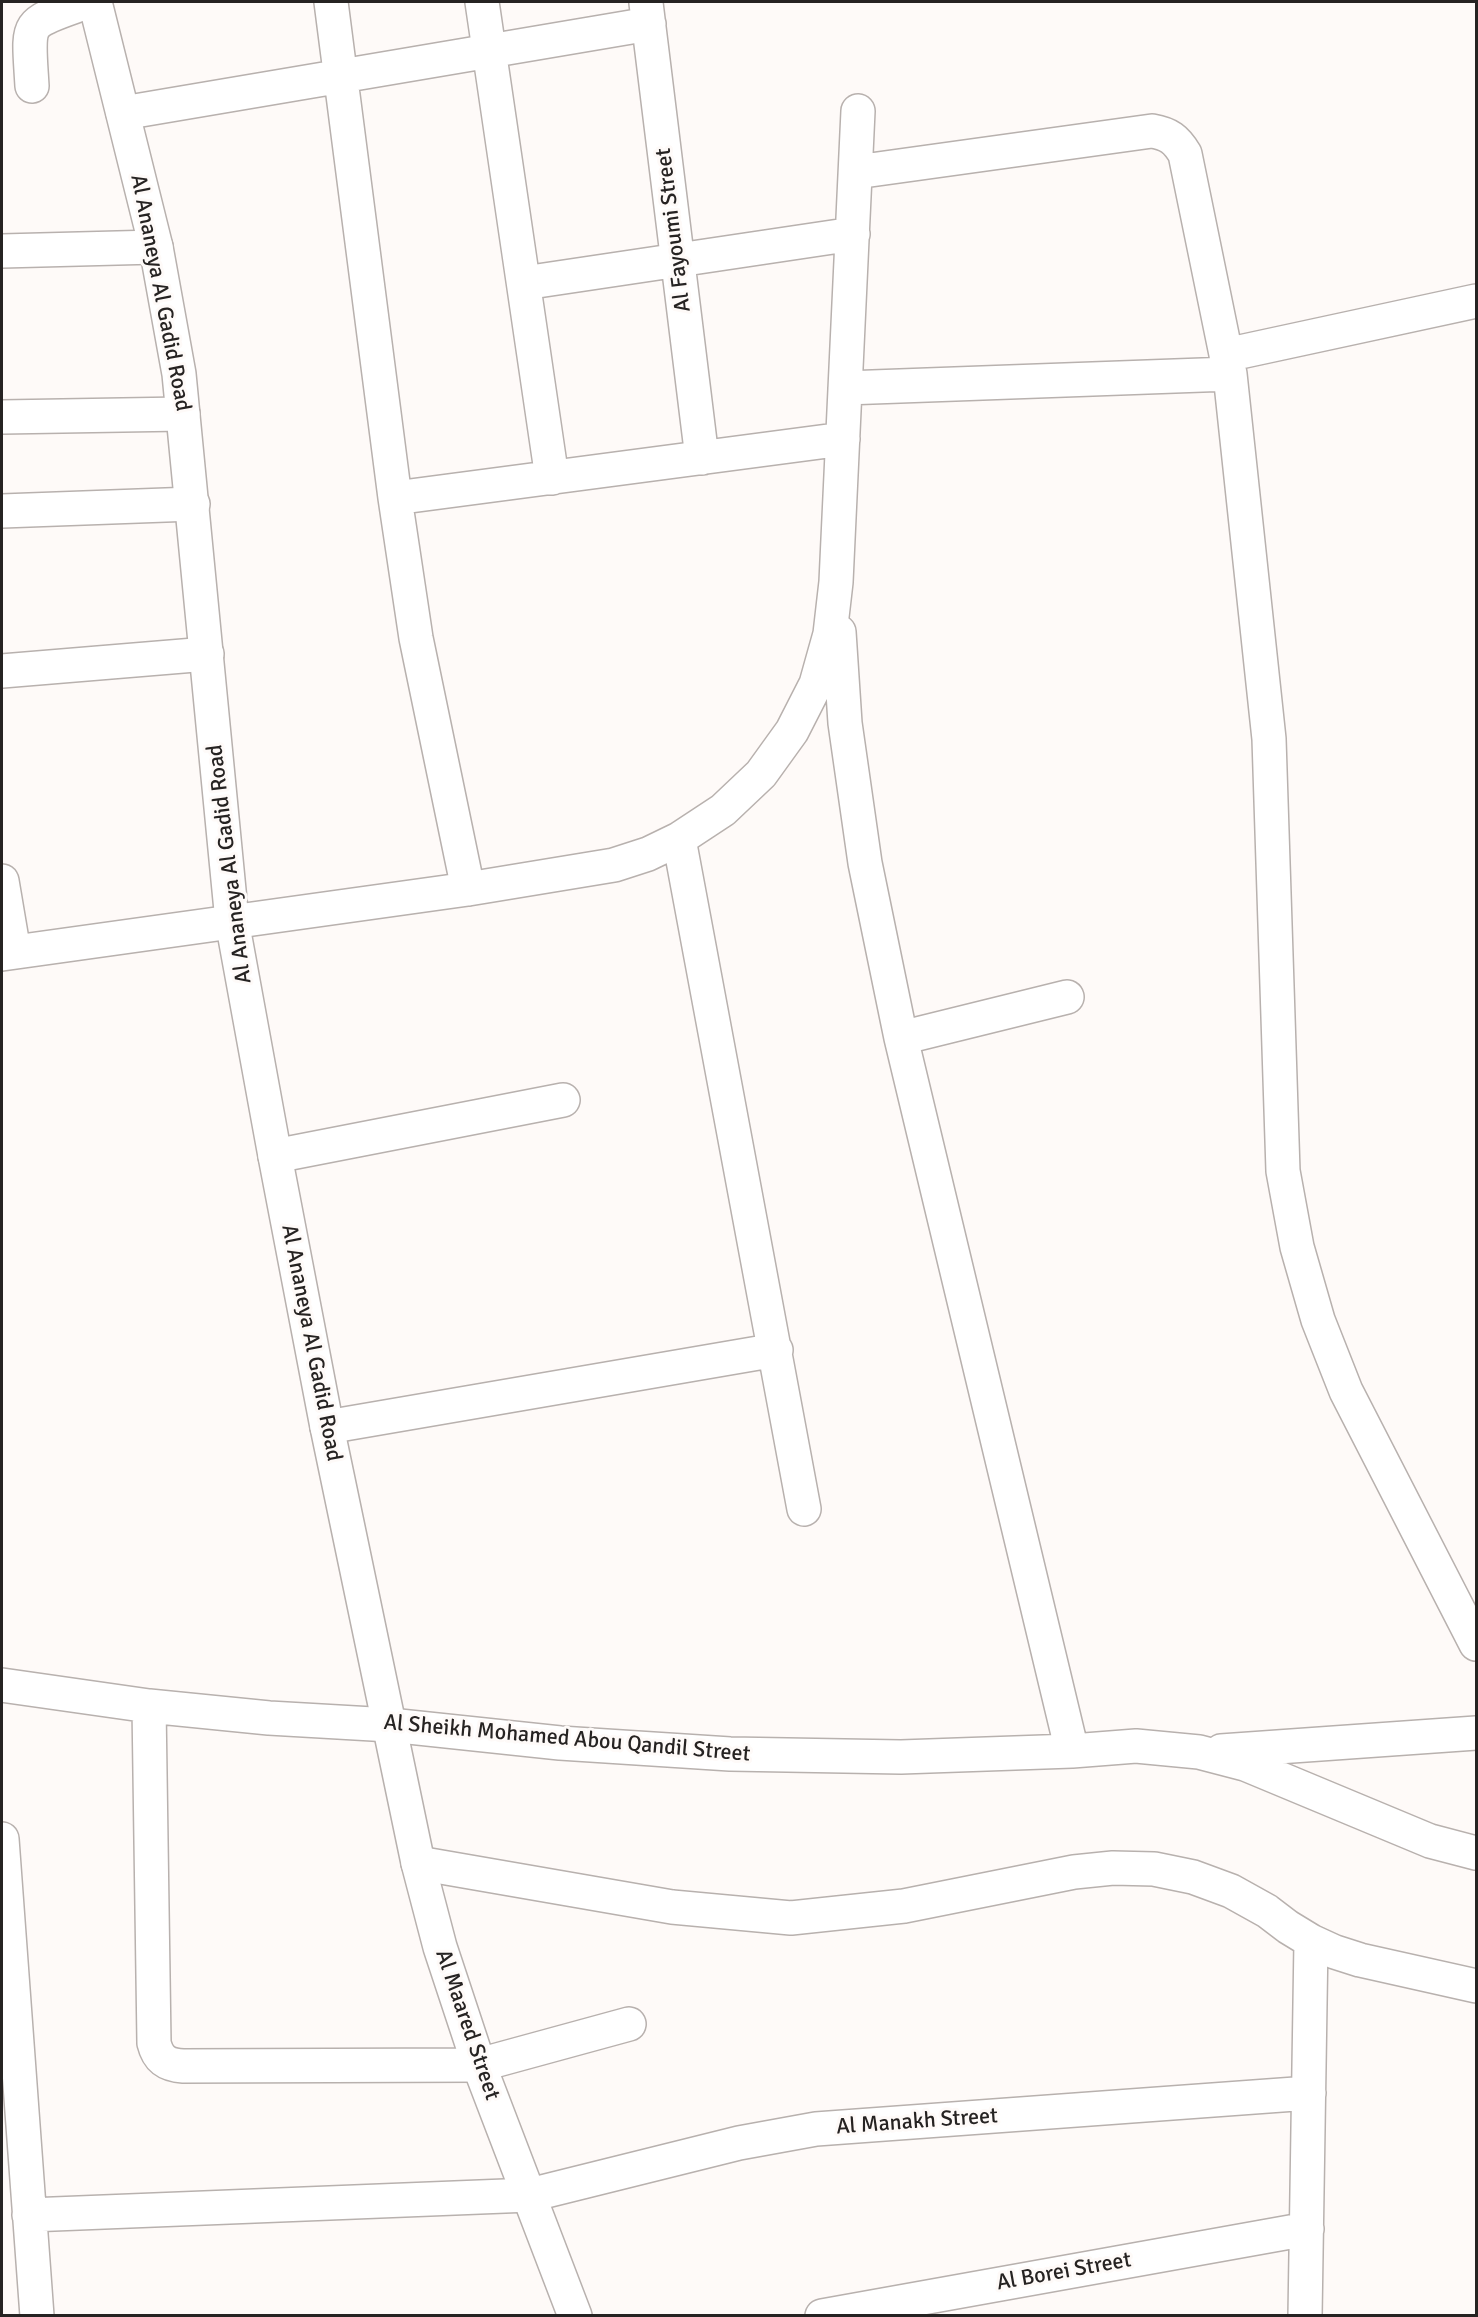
<!DOCTYPE html>
<html>
<head>
<meta charset="utf-8">
<style>
	body { margin:0 }
	#map { position:relative; width:1478px; height:2317px; overflow:hidden; background:#fefaf8; font-family:Signika,sans-serif }
	canvas { display:block }
	.frame { position:absolute; inset:0; border:3px solid #262322; pointer-events:none }
</style>
</head>
<body>
<div id="map">
<canvas width="1478" height="2317"></canvas>
<div class="frame"></div>
</div>
<script>
const ctx = document.querySelector('canvas').getContext('2d');
ctx.lineJoin = 'round';
function strokePath(path, color, width, dash) { ctx.strokeStyle = color; ctx.lineWidth = width; ctx.lineCap = dash ? 'butt' : 'round'; ctx.setLineDash(dash || []); ctx.stroke(path); }
function drawText(font, color, halo, rows, align = 'center') {
  ctx.font = font + ' Signika,sans-serif'; ctx.lineWidth = 6; ctx.setLineDash([]); ctx.textBaseline = 'middle'; ctx.strokeStyle = halo; ctx.fillStyle = color; for (const [text, x, y, turn = 0] of rows) {
    ctx.save(); ctx.translate(x, y); ctx.rotate((+turn || 0) * Math.PI / 180); ctx.textAlign = isNaN(turn) ? turn : align; if (halo) ctx.strokeText(text, 0, 0); ctx.fillText(text, 0, 0); ctx.restore();
  }
}
const minor = new Path2D(`
	M 331,2 L 395,498 L 416,638 L 468,889
	M 482,2 L 552,478
	M 646,3 L 702,458
	M 32,86 C 28,18 23,25 87,2
	M 123,113 L 649,24
	M 856,172 L 1152,131 C 1169,134 1176,139 1185,154 L 1230,374 L 1269,739 L 1283,1171 L 1297,1247 L 1318,1320 L 1346,1391 L 1476,1644
	M 2,251 L 156,247
	M 524,283 L 853,234
	M 1226,355 L 1476,301
	M 845,388 L 1230,374
	M 2,417 L 183,414
	M 395,498 L 843,439
	M 2,511 L 193,504
	M 839,632 L 845,723 L 865,863 L 901,1038 L 1072,1751
	M 2,671 L 207,654
	M 679,839 L 804,1509
	M 2,881 L 14,952
	M 2,954 L 468,889 L 614,865 L 648,854 L 679,839 L 723,810 L 761,774 L 792,731 L 816,684 L 830,634 L 836,582 L 858,111
	M 901,1038 L 1067,997
	M 275,1156 L 563,1100
	M 327,1427 L 776,1350
	M 2,1685 L 149,1706 L 269,1718 L 390,1725 L 560,1743 L 730,1754 L 901,1757 L 1072,1751 L 1136,1746 L 1199,1752 L 1245,1764 L 1430,1841 L 1476,1853
	M 149,1706 L 154,2043 C 158,2059 166,2065 183,2066 L 479,2065 L 629,2024
	M 1221,1751 L 1476,1733
	M 2,1839 L 37,2316
	M 418,1863 L 672,1907 L 791,1918 L 904,1906 L 1074,1872 L 1113,1868 L 1154,1869 L 1193,1877 L 1231,1891 L 1267,1911 L 1288,1927 L 1311,1941 L 1335,1952 L 1360,1960 L 1476,1986
	M 29,2215 L 530,2195 L 739,2143 L 816,2129 L 1309,2093
	M 822,2316 L 1307,2229
	M 1305,2316 L 1311,1941`);
const tertiary = new Path2D(`
	M 95,2 L 156,247 L 179,374 L 232,921 L 275,1156 L 327,1427 L 418,1863 L 440,1947 L 479,2065 L 575,2316`);
strokePath(minor, '#b8b1ae', 36);
strokePath(tertiary, '#b8b1ae', 36);
strokePath(minor, '#fff', 33);
strokePath(tertiary, '#fff', 33);
drawText('22px', '#262322', '#fefaf8', [
	["Al Fayoumi Street",674,230,-97],
	["Al Ananeya Al Gadid Road",160,293,79],
	["Al Ananeya Al Gadid Road",230,864,-97],
	["Al Ananeya Al Gadid Road",311,1343,79],
	["Al Sheikh Mohamed Abou Qandil Street",567,1739,5],
	["Al Maared Street",467,2025,71],
	["Al Manakh Street",917,2122,-4],
	["Al Borei Street",1064,2272,-10]
]);
</script>
</body>
</html>
